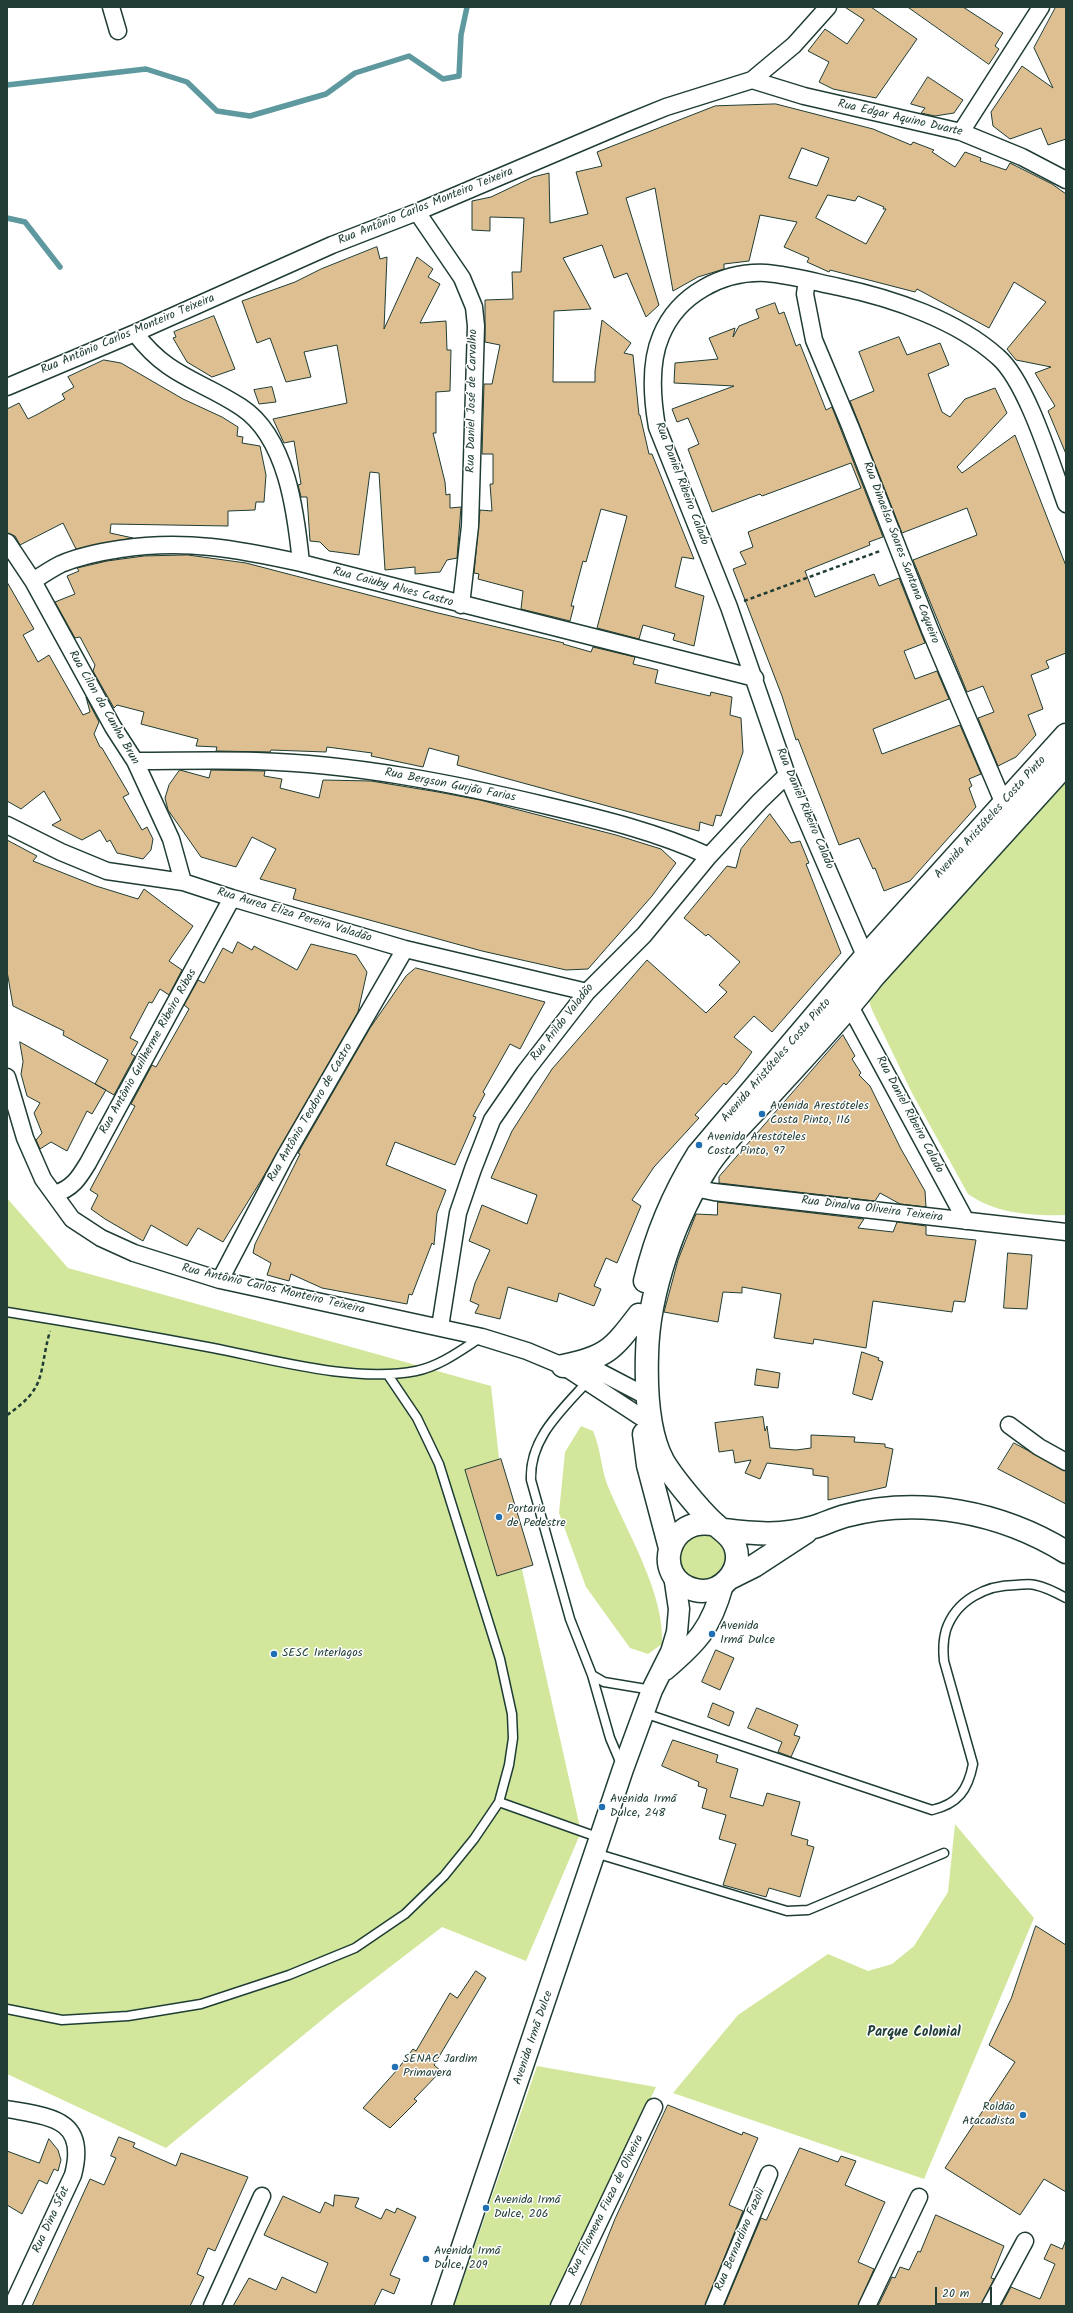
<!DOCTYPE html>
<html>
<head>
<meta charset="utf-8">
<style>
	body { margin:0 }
	#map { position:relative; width:1073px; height:2313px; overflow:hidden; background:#fff; font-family:Kalam,sans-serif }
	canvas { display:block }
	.frame { position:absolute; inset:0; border:8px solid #1f3d34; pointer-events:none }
	.scale { position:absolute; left:935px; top:2287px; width:57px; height:18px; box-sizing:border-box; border:2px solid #1f3d34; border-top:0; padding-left:5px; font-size:12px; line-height:14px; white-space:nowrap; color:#1f3d34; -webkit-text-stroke:3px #fff; paint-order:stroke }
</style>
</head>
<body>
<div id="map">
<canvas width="1073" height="2313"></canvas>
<div class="frame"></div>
<div class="scale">20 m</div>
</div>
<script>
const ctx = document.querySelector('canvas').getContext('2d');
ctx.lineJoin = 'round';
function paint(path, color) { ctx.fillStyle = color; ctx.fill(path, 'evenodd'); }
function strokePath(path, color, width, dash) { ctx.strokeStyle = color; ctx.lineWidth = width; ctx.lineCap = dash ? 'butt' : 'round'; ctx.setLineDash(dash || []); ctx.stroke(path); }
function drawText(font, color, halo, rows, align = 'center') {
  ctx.font = font + ' Kalam,sans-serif'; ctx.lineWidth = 3; ctx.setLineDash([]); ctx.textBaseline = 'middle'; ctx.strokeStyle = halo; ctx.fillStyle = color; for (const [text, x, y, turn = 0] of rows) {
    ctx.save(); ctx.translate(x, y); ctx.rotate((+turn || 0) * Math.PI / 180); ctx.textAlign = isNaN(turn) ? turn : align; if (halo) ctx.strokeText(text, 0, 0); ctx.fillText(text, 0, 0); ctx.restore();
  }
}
paint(new Path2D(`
	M 1066,782 L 1066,1215 C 1032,1216 997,1214 968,1194 L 912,1093 L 872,1010 L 868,998 Z
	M 7,1198 L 68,1268 L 491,1386 L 501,1476 L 581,1832 L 526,1961 L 442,1927 L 334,2010 L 166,2148 L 7,2074 Z
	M 581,1426 L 593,1431 C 601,1450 601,1467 607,1484 C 626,1531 665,1593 662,1644 L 648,1654 L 630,1648 L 586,1587 L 559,1513 L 565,1452 Z
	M 709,1531 L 726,1549 L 726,1566 L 715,1579 L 699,1582 L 684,1575 L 676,1552 L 684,1537 Z
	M 955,1824 L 1034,1918 L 924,2179 L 673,2093 L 738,2015 L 828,1954 L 868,1971 L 892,1964 L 914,1946 L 948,1892 Z
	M 537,2066 L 656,2087 L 553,2306 L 454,2306 Z`), '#d3e79c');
strokePath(new Path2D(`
	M 7,85 L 146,69 L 187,82 L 217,111 L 250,116 L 326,94 L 355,73 L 409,56 L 443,79 L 459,76 L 461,35 L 467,7
	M 7,218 L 25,222 L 60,267`), '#5e999f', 5.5);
const building = new Path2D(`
	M 845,7 L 871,7 L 917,39 L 876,98 L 833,89 L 819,82 L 829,62 L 808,51 L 825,29 L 847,44 L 864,20 Z
	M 908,7 L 963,7 L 1003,33 L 995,46 L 999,49 L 989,64 Z
	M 1056,7 L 1066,7 L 1066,139 L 1048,145 L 1041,128 L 1010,139 L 993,126 L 991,112 L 1022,66 L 1053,88 L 1034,48 Z
	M 928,77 L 963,100 L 954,113 L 935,116 L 921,113 L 925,108 L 911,104 Z
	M 776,104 L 873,129 L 911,145 L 913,142 L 934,150 L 932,152 L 955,167 L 965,152 L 981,158 L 980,161 L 1006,170 L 1010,163 L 1052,184 L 1066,194 L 1066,454 L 1048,411 L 1055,406 L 1035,373 L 1051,367 L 1016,360 L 1007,349 L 1046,302 L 1014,282 L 989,328 L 917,289 L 915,292 L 830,270 L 829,272 L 807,262 L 809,258 L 784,247 L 797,222 L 760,215 L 749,261 L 724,264 L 724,269 L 698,277 L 673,291 L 655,188 L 626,198 L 659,305 L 646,317 L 627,273 L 614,278 L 602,245 L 563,258 L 591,309 L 554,311 L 553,382 L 595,382 L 595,371 L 602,320 L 631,343 L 624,353 L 633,355 L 639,415 L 640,415 L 649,454 L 652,454 L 694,559 L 682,557 L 675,587 L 704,596 L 694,646 L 673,640 L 675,634 L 643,625 L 639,639 L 597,628 L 627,516 L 601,509 L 586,562 L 583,561 L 571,606 L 574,606 L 570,621 L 521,609 L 523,591 L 478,579 L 479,574 L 474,573 L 480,510 L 492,511 L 490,484 L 493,484 L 493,454 L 482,454 L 484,384 L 492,384 L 500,345 L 485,342 L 485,300 L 513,299 L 512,272 L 521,272 L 524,218 L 490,217 L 490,231 L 472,230 L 472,201 L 491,197 L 533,177 L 549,173 L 550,223 L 588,214 L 576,172 L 602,166 L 597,152 L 715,106 ZM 802,148 L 829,158 L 817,186 L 789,178 ZM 828,195 L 855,201 L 858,196 L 884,207 L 883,209 L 886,209 L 866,244 L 816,218 Z
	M 377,247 L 380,259 L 387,257 L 384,329 L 417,257 L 433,269 L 428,277 L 440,284 L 420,323 L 446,321 L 447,350 L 451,350 L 450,391 L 436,392 L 436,433 L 433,433 L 445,482 L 446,495 L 450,494 L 450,508 L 461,507 L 457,558 L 447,560 L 440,572 L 415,574 L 415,567 L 385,570 L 379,473 L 370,472 L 359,555 L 329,551 L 320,542 L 310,541 L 307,497 L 301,497 L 298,485 L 301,484 L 294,441 L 284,443 L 273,419 L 347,403 L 337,345 L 304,352 L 311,377 L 286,382 L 270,338 L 257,343 L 242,301 L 295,282 L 321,269 Z
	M 775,303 L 779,314 L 784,312 L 796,346 L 800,344 L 826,410 L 832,407 L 883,537 L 869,542 L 870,545 L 805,571 L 815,597 L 874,574 L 879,586 L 899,578 L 925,643 L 904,651 L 915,679 L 937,671 L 949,699 L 873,729 L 882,754 L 960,725 L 981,774 L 969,779 L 972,786 L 969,788 L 976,807 L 910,881 L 884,891 L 875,868 L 873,869 L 859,838 L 839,845 L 798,739 L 796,740 L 782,696 L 733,569 L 746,564 L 740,552 L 753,547 L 748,532 L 861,488 L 851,463 L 762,496 L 760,494 L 712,512 L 688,449 L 699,444 L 688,418 L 677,422 L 672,409 L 734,386 L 674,383 L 675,363 L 718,359 L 709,338 L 735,328 L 733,337 L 739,326 L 759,318 L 756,310 Z
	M 214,316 L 235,369 L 212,377 L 187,362 L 173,338 L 176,337 L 174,332 Z
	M 899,337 L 907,355 L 940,343 L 949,365 L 928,374 L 942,412 L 950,417 L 965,399 L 995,388 L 1007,413 L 957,467 L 962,473 L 1015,435 L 1066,566 L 1066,653 L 1046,661 L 1049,668 L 1031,675 L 1043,709 L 1028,715 L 1036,735 L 1016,757 L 998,766 L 978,718 L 994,712 L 983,686 L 967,692 L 913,560 L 977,535 L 967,508 L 902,533 L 850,401 L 874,391 L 859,352 Z
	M 104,360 L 121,363 L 183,399 L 222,417 L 238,427 L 237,436 L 243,437 L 242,443 L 260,446 L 266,475 L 264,502 L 256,502 L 255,510 L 228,511 L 228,526 L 111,524 L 110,533 L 133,538 L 76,549 L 63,523 L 20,545 L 15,536 L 7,533 L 7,409 L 19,403 L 28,419 L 38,414 L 65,399 L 62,394 L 74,387 L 68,377 Z
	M 272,387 L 276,402 L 259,404 L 254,390 Z
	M 188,555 L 246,563 L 434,612 L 564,643 L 563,644 L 591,652 L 593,647 L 635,657 L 633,664 L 658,670 L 655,683 L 710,696 L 711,692 L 732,697 L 730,715 L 741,718 L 743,752 L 721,816 L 716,815 L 713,826 L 700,822 L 699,831 L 457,765 L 459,756 L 429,748 L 423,767 L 371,756 L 372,753 L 327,747 L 326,752 L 271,750 L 270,752 L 216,751 L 217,747 L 196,746 L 198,739 L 141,724 L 144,712 L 117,705 L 114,708 L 93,671 L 95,665 L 80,637 L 75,638 L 55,602 L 75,594 L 67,576 L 79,571 L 77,568 L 107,561 L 144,556 Z
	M 7,582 L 34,629 L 23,635 L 38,662 L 49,655 L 83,715 L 90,712 L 86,697 L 99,722 L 94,734 L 100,747 L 102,748 L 129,794 L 123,797 L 142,830 L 147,827 L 153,839 L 151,850 L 143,859 L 117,853 L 110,840 L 107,842 L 100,830 L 82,840 L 52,825 L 61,820 L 44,791 L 21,809 L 7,801 Z
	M 180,770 L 209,778 L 211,770 L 265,771 L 264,776 L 282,779 L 280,788 L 319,798 L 323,780 L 371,781 L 438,792 L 480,800 L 616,835 L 661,849 L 676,863 L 652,896 L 588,969 L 566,970 L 482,951 L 293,899 L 296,889 L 260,879 L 276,849 L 252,837 L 236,867 L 201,857 L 168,810 L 165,798 L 169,785 Z
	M 770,814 L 791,843 L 800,841 L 809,863 L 806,864 L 841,953 L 772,1032 L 754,1016 L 734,1037 L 752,1052 L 736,1074 L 726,1085 L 724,1083 L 695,1115 L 699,1118 L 654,1167 L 632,1200 L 641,1206 L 617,1263 L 606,1258 L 594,1286 L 601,1289 L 594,1306 L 559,1293 L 557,1302 L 508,1287 L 500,1319 L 475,1313 L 479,1305 L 470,1301 L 475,1283 L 490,1250 L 469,1241 L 482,1205 L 527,1224 L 537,1195 L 491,1178 L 512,1131 L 552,1069 L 647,960 L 706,1013 L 727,992 L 719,985 L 740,962 L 708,934 L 706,936 L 684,918 L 727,866 L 736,868 L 741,849 Z
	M 7,840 L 37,856 L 33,861 L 96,886 L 138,899 L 144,889 L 193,926 L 169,961 L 182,970 L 169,995 L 160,989 L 152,1003 L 149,1002 L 130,1038 L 138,1042 L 131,1054 L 135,1056 L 114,1095 L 95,1084 L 108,1060 L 63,1035 L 64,1031 L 13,1006 L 7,971 Z
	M 238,942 L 252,950 L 254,946 L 297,970 L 311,944 L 356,955 L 367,972 L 358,1012 L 262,1179 L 223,1242 L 198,1228 L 187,1246 L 151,1225 L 143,1241 L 105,1219 L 91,1209 L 98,1195 L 90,1190 L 135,1106 L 131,1104 L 152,1065 L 156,1067 L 189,1009 L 184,1005 L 198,980 L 204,983 L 223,948 L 232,953 Z
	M 416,968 L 545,1002 L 520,1049 L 510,1044 L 483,1092 L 485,1094 L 473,1116 L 476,1117 L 455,1165 L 395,1142 L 386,1165 L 446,1190 L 437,1213 L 434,1245 L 432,1243 L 412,1295 L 409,1294 L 407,1304 L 322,1288 L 291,1274 L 289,1281 L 267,1275 L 271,1263 L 253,1253 L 255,1244 L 300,1154 L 298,1153 L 370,1028 L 406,976 Z
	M 843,1035 L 855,1056 L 852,1059 L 861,1073 L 859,1075 L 870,1086 L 901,1149 L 925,1191 L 926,1207 L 900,1204 L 880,1193 L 875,1201 L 719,1183 L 719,1177 Z
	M 20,1042 L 106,1090 L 92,1114 L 87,1111 L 67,1151 L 51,1142 L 40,1149 L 36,1140 L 42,1133 L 34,1113 L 40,1103 L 27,1096 L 21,1074 L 23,1062 Z
	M 718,1202 L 864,1219 L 858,1228 L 893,1232 L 897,1222 L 926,1226 L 926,1235 L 976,1240 L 965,1302 L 954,1301 L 952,1312 L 873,1301 L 866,1348 L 814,1339 L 813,1344 L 774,1338 L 781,1294 L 742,1287 L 742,1293 L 723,1292 L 718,1322 L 664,1312 L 678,1260 L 696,1214 L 717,1215 Z
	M 1008,1253 L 1032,1255 L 1027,1309 L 1004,1308 Z
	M 862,1352 L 879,1358 L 878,1360 L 883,1362 L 872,1400 L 853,1394 Z
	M 757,1369 L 780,1373 L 778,1388 L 755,1385 Z
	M 763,1417 L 765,1431 L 767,1426 L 770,1448 L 796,1450 L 811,1448 L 811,1435 L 855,1437 L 854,1442 L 885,1444 L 885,1447 L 893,1449 L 886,1487 L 828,1500 L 828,1477 L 813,1475 L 813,1469 L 767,1463 L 760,1479 L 745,1473 L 751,1460 L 735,1463 L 733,1450 L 719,1452 L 715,1423 Z
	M 1014,1443 L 1066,1471 L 1066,1504 L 998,1469 Z
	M 501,1459 L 533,1565 L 497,1576 L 465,1470 Z
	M 716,1650 L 734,1658 L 720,1690 L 702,1682 Z
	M 713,1703 L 734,1712 L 729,1726 L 708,1717 Z
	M 757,1708 L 798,1725 L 794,1735 L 800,1737 L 791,1757 L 778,1752 L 782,1742 L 748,1728 Z
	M 673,1740 L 718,1755 L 716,1762 L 738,1769 L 730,1797 L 763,1806 L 767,1793 L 800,1802 L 791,1835 L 808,1840 L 807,1845 L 814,1847 L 800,1897 L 769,1888 L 766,1897 L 723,1885 L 736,1844 L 719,1839 L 726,1815 L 702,1808 L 707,1789 L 698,1786 L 699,1782 L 662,1766 Z
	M 1036,1926 L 1066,1945 L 1066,2192 L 1044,2179 L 1020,2215 L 945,2168 L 1015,2062 L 989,2045 L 1011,1999 Z
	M 476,1971 L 486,1978 L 434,2065 L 441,2071 L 414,2099 L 417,2101 L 390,2128 L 363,2108 L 397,2070 L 413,2049 L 416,2051 L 450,1993 L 457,1998 Z
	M 668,2105 L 742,2135 L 743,2132 L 758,2138 L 729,2205 L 743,2211 L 705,2306 L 580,2306 L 615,2219 Z
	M 119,2137 L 135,2143 L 133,2147 L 176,2166 L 181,2153 L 248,2177 L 215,2251 L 208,2248 L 197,2274 L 204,2277 L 190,2306 L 32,2306 L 90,2179 L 104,2185 L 116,2158 L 111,2156 Z
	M 49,2139 L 58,2150 L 61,2160 L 58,2171 L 54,2169 L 47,2184 L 39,2180 L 22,2214 L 7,2205 L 7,2151 L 39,2163 Z
	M 800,2148 L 838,2162 L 841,2156 L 856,2161 L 845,2185 L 885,2202 L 858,2262 L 874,2269 L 858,2306 L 724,2306 L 761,2218 L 766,2220 Z
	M 335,2195 L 359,2198 L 355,2207 L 381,2219 L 386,2209 L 395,2213 L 397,2208 L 416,2217 L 390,2275 L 400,2279 L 394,2294 L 382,2289 L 374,2306 L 233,2306 L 249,2278 L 276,2290 L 282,2277 L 316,2293 L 328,2263 L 264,2235 L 283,2196 L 320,2213 L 325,2202 L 333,2206 Z
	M 936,2215 L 1004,2246 L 991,2278 L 994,2279 L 981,2306 L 878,2306 L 892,2277 L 895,2278 L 900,2267 L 909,2270 L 918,2251 L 920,2252 Z
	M 1066,2240 L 1066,2306 L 1001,2306 L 1011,2287 L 1040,2299 L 1055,2264 L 1044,2259 L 1051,2244 L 1062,2249 Z`);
paint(building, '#debf91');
strokePath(building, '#1f3d34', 1);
const service = new Path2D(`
	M 7,1312 C 76,1323 144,1335 213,1348 C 274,1360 355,1383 416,1371 C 440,1366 460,1351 480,1338
	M 587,1382 C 561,1411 529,1439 531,1480 L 570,1619 L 592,1675 L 610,1738 L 621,1764
	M 592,1675 L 604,1682 L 652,1690
	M 644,1713 L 932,1810 C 958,1804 968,1790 973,1764 L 944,1661 C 943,1651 943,1640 946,1630 C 956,1600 986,1585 1016,1585 C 1022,1585 1029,1583 1035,1585 C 1045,1587 1057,1593 1066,1598
	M 499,1802 L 600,1838
	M 595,1853 L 787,1911 L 808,1910 L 944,1853
	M 7,2009 L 62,2020 L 128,2016 L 201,2004 L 289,1975 L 355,1948 L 405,1914 L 444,1876 L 474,1839 L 499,1802 L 509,1765 L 513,1738 L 512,1714 L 500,1659 L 439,1464 L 417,1418 L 388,1375`);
const minor = new Path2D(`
	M 111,7 L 118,31
	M 752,80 L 804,96 L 961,132 L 1022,157 L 1066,180
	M 961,132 L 1041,7
	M 417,212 L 462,278 L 474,307 L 476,326 L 470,526 L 461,605
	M 807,280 L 805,294 L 814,340 L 850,426 L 930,630 L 1004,804 L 1009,810
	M 135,333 C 168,377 198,379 241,407 C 287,437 296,513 301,563
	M 7,387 L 135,333 L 332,245 L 417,212 L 624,124 L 666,107 L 752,80 L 794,45 L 828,7
	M 7,542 L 33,581 L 113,727 L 135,761 L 171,839 L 183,882
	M 33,581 C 42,575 51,569 61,564 C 80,556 100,552 120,549 C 184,539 238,549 301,563 L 755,678
	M 135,761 C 175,761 216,760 256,761 C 354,764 452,783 548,806 C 603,819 657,832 709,856
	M 7,825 L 61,852 L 107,871 L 183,882 L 232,898 L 405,949 L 587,992
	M 869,965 L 787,775 L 729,607 L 657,427 C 652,398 649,364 661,336 C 678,294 723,271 766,273 C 790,275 815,282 839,287 C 892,298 957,320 998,357 C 1027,382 1052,466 1066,504
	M 845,997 L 966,1221
	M 7,1077 L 25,1138 L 43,1179 L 72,1219 L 101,1238 L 134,1253 L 220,1280 L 482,1337 L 527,1351 L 563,1366 L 641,1417
	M 685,1186 L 714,1192 L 1066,1232
	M 54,1194 C 72,1189 79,1178 88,1163 L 232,898
	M 220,1280 L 284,1158 L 405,949
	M 440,1327 L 458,1213 L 473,1169 L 492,1120 L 525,1072 L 587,992 L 644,935 L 709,856 L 760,801 L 787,775
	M 571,1367 L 600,1372 L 648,1397
	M 1009,1425 L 1039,1447 L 1066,1462
	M 7,2109 C 50,2117 88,2118 73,2175 L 12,2306
	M 212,2306 L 262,2196
	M 559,2306 L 654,2107
	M 714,2306 L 769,2174
	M 867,2306 L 919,2197
	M 990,2306 L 1025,2241`);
const tertiary = new Path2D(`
	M 665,1670 C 698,1642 711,1628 723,1585
	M 442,2306 L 623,1769 L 652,1690 L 671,1652 L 677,1632 L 679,1609 L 674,1575`);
const secondary = new Path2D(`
	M 645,1281 C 656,1234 673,1194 698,1154 L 865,957 L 1066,735
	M 563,1366 C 606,1358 613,1349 639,1315
	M 644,1434 L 648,1465 L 670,1548
	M 716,1525 C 667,1513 650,1579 695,1590 C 720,1596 744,1571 735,1546 C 731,1535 723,1532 715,1524 C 710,1520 705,1514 700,1509 C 687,1494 673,1478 663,1461 C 647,1431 646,1388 647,1355 C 648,1293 675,1216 709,1164 C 725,1140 747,1119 766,1099 C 803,1058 841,1019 874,976 L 1066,764
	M 724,1530 C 755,1534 783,1536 814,1527 C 824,1524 834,1519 845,1516 C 920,1496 1001,1512 1066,1552
	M 730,1578 L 754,1566 L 806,1532`);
strokePath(service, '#1f3d34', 11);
strokePath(minor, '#1f3d34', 19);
strokePath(tertiary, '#1f3d34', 23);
strokePath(secondary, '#1f3d34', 25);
strokePath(new Path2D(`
	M 744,601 L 880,551
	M 7,1415 C 48,1387 38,1374 50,1331`), '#1f3d34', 2.5, [4, 3]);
strokePath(service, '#fff', 8);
strokePath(minor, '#fff', 16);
strokePath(tertiary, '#fff', 20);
strokePath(secondary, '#fff', 22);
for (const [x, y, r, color] of [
	[762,1114,4,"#1f6fb2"],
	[699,1145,4,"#1f6fb2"],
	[499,1517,4,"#1f6fb2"],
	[712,1634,4,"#1f6fb2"],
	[274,1654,4,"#1f6fb2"],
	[602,1807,4,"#1f6fb2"],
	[395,2067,4,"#1f6fb2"],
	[1023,2115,4,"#1f6fb2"],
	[486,2208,4,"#1f6fb2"],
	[426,2259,4,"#1f6fb2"]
]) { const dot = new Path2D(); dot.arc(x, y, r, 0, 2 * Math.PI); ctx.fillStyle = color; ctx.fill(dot); strokePath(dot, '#fff', 1.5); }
drawText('12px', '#1f3d34', '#fff', [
	["Rua Edgar Aquino Duarte",900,119,13],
	["Rua Antônio Carlos Monteiro Teixeira",426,207,-22],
	["Rua Antônio Carlos Monteiro Teixeira",128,335,-23],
	["Rua Daniel José de Carvalho",473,401,-89],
	["Rua Daniel Ribeiro Calado",681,484,69],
	["Rua Dinaelsa Soares Santana Coqueiro",900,553,69],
	["Rua Caiuby Alves Castro",393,588,15],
	["Rua Cilon da Cunha Brun",103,708,60],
	["Rua Bergson Gurjão Farias",450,786,11],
	["Rua Daniel Ribeiro Calado",804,809,67],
	["Avenida Aristóteles Costa Pinto",991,818,-48],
	["Rua Aurea Eliza Pereira Valadão",294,916,17],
	["Rua Arildo Valadão",563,1023,-52],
	["Rua Antônio Guilherme Ribeiro Ribas",149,1052,-61],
	["Avenida Aristóteles Costa Pinto",777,1061,-49],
	["Rua Antônio Teodoro de Castro",311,1113,-60],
	["Rua Daniel Ribeiro Calado",909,1115,62],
	["Rua Dinalva Oliveira Teixeira",872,1210,7],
	["Rua Antônio Carlos Monteiro Teixeira",273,1290,13],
	["Avenida Irmã Dulce",534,2038,-71],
	["Rua Filomena Fiuza de Oliveira",607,2206,-64],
	["Rua Dina Sfat",52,2220,-65],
	["Rua Bernardino Fazoli",741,2240,-67]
]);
drawText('12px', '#1f3d34', '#fff', [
	["Avenida Arestóteles",770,1107],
	["Costa Pinto, 116",770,1121],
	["Avenida Arestóteles",707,1138],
	["Costa Pinto, 97",707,1152],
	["Portaria",507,1510],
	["de Pedestre",507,1524],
	["Avenida",720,1627],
	["Irmã Dulce",720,1641],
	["SESC Interlagos",282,1654],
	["Avenida Irmã",610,1800],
	["Dulce, 248",610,1814],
	["SENAC Jardim",403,2060],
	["Primavera",403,2074],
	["Roldão",1015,2108,"right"],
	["Atacadista",1015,2122,"right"],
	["Avenida Irmã",494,2201],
	["Dulce, 206",494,2215],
	["Avenida Irmã",434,2252],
	["Dulce, 209",434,2266]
], 'left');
drawText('bold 14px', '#1f3d34', '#fff', [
	["Parque Colonial",914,2034]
]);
</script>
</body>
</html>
